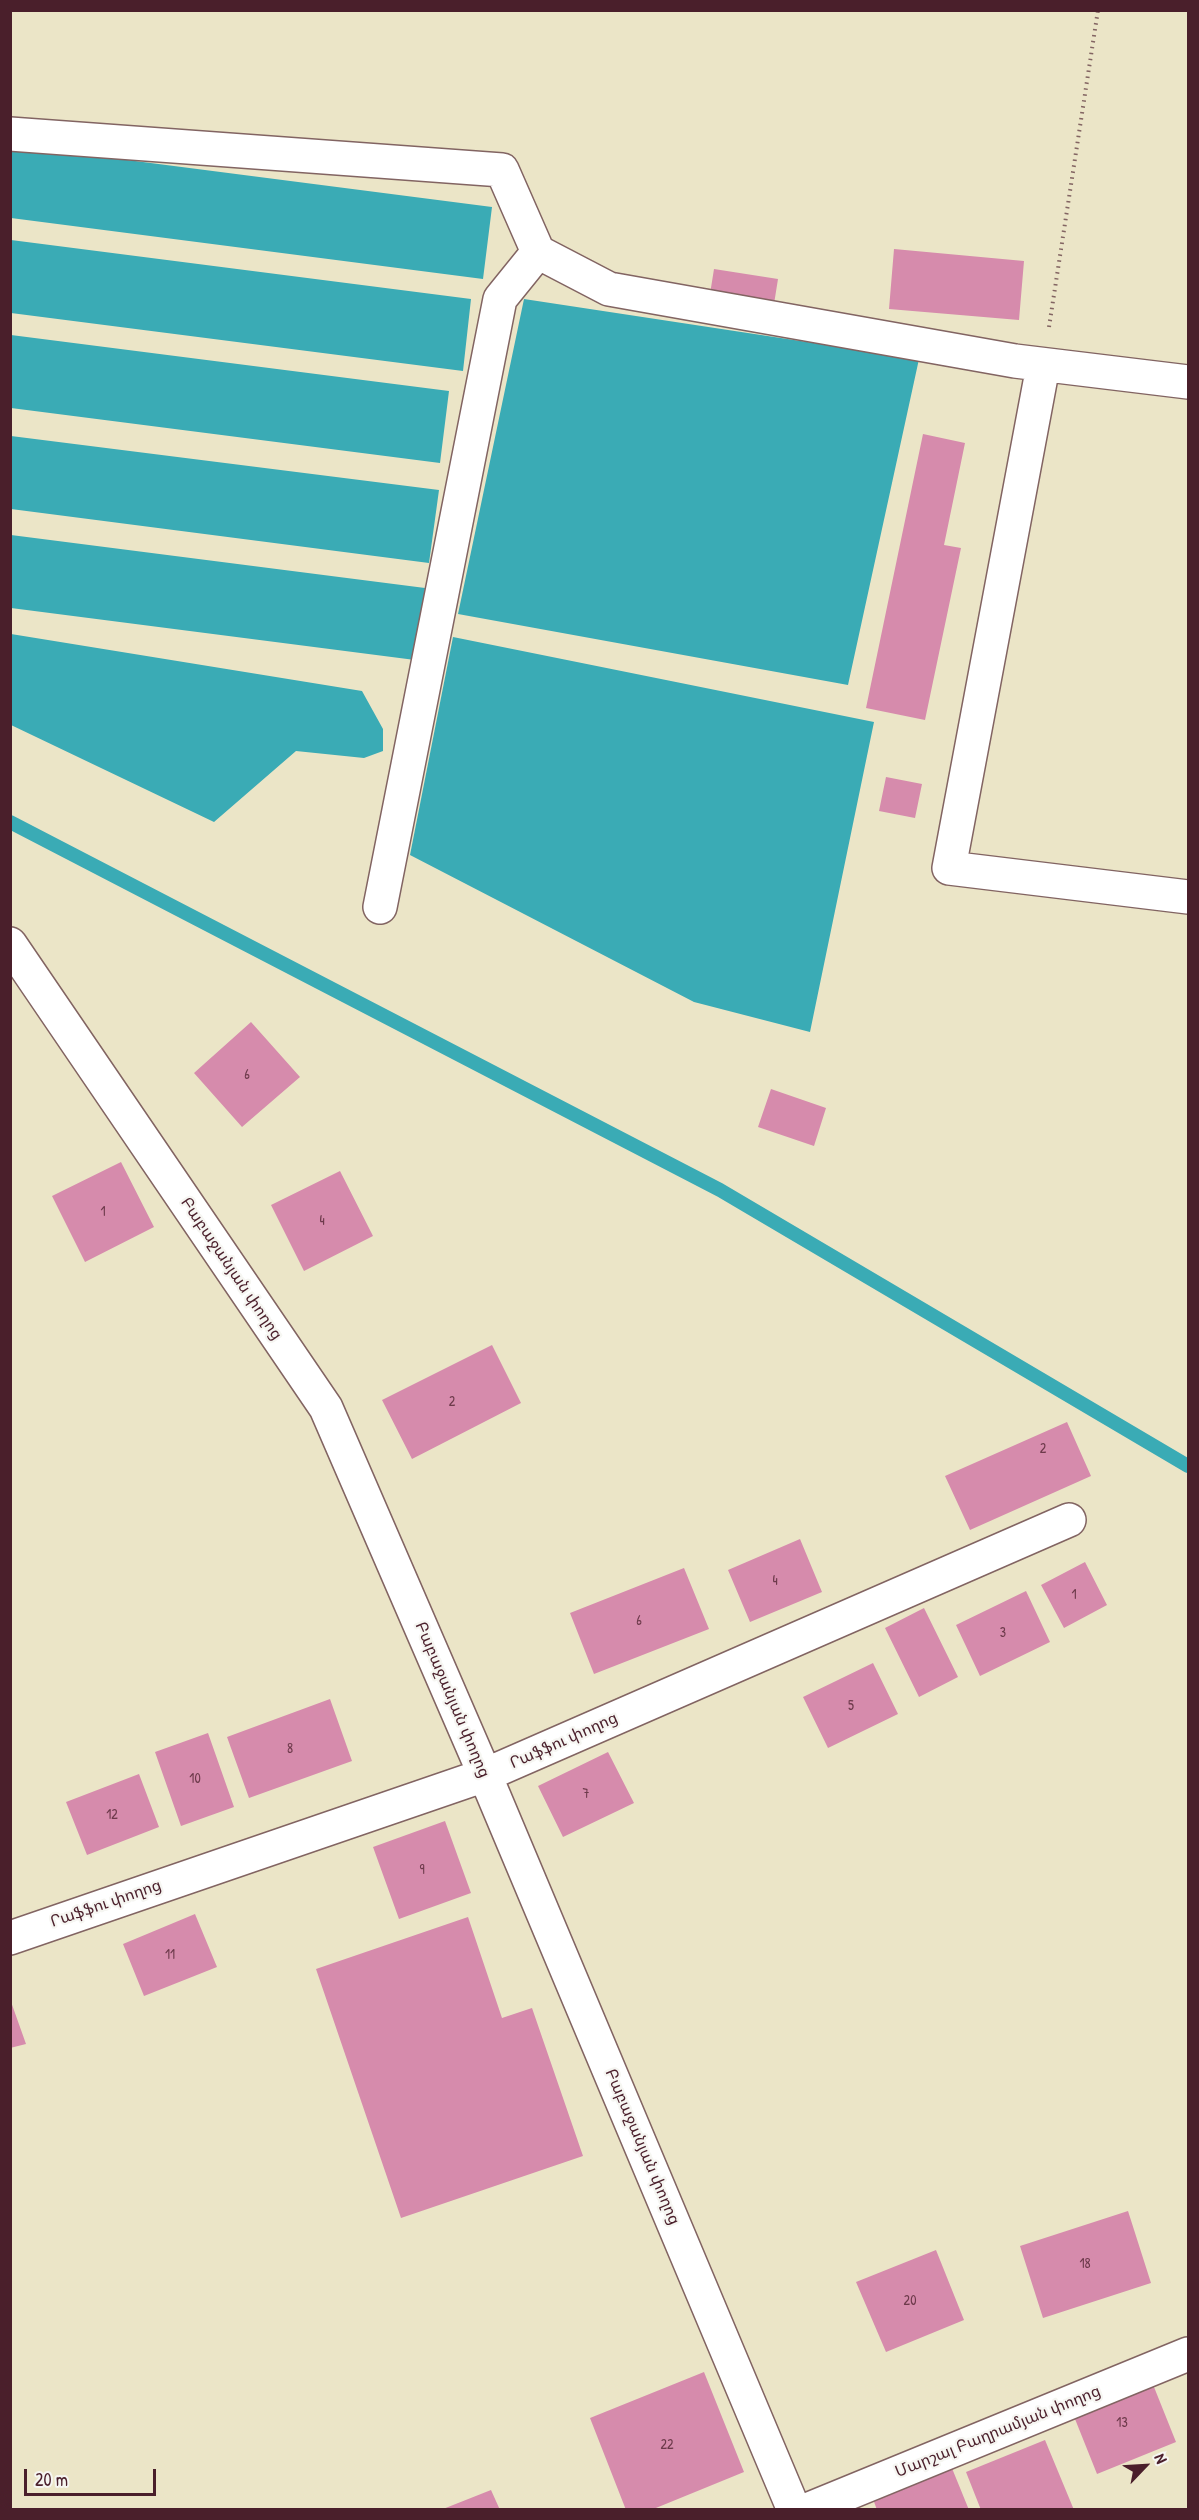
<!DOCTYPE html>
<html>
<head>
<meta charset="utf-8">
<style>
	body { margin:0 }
	#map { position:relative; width:1199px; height:2520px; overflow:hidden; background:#ebe5c7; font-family:"Patrick Hand",sans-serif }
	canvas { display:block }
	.frame { position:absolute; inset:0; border:12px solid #4a1f2b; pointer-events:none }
	.north { position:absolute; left:1115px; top:2436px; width:60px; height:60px; -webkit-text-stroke:4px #f6f6f2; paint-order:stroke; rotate:65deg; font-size:16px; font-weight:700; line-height:24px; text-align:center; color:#4a1f2b }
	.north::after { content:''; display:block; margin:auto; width:21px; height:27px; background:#4a1f2b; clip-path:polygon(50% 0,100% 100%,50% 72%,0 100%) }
	.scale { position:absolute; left:24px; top:2469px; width:132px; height:27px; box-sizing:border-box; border:3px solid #4a1f2b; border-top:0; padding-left:8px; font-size:18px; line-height:21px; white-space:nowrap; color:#4a1f2b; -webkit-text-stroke:4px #f6f6f2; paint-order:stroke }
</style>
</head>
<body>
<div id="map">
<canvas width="1199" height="2520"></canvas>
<div class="frame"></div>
<div class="north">N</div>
<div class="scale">20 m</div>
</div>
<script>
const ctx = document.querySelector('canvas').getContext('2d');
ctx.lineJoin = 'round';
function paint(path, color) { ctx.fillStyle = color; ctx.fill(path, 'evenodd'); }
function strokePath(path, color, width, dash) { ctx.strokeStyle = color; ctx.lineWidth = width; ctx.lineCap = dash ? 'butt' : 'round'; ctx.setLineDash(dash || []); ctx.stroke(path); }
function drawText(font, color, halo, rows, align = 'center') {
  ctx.font = font + ' "Patrick Hand","Noto Sans Armenian",sans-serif'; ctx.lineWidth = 4.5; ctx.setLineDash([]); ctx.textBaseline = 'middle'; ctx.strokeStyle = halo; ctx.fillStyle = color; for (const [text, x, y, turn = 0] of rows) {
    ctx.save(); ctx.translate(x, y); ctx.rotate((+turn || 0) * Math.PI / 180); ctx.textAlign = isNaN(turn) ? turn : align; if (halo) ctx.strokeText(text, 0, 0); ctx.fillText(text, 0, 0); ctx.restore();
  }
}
paint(new Path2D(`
	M 11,145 L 492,207 L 483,279 L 11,218 Z
	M 11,240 L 471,299 L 463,371 L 11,313 Z
	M 524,299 L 919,359 L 848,685 L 458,614 Z
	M 11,335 L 449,391 L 440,463 L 11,408 Z
	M 11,436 L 439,490 L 429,563 L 11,509 Z
	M 11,535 L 425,588 L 415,660 L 11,608 Z
	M 11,634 L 362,691 L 383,729 L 383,751 L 364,758 L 296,751 L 214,822 L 11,725 Z
	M 453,637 L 874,722 L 810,1032 L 694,1002 L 410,855 Z`), '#3aabb5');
strokePath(new Path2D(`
	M 10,822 L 720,1190 L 1188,1466`), '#3aabb5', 14);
paint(new Path2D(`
	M 894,249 L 1024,261 L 1019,320 L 889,309 Z
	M 714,269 L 778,279 L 774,304 L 710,294 Z
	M 923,434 L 965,443 L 944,545 L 961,548 L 925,720 L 866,708 Z
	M 886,777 L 922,784 L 915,818 L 879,811 Z
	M 251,1022 L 300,1077 L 242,1127 L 194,1073 Z
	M 771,1089 L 826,1108 L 814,1146 L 758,1127 Z
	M 121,1162 L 154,1227 L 85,1262 L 52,1196 Z
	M 340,1171 L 373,1236 L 304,1271 L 271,1205 Z
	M 492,1345 L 521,1403 L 412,1459 L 382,1400 Z
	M 1067,1422 L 1091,1476 L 970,1530 L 945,1476 Z
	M 800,1539 L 822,1592 L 750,1622 L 728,1570 Z
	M 1085,1562 L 1107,1605 L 1064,1628 L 1041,1585 Z
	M 684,1568 L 709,1629 L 594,1674 L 570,1613 Z
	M 1026,1591 L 1050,1642 L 980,1676 L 956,1625 Z
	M 924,1608 L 958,1677 L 919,1697 L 885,1628 Z
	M 873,1663 L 898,1714 L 828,1748 L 803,1697 Z
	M 330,1699 L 352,1761 L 249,1798 L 227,1737 Z
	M 208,1733 L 234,1807 L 181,1826 L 155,1752 Z
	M 608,1752 L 634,1803 L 563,1837 L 538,1786 Z
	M 139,1774 L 159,1827 L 87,1855 L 66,1802 Z
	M 445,1821 L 471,1893 L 399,1919 L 373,1847 Z
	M 195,1914 L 217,1967 L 144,1996 L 123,1944 Z
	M 468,1917 L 502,2018 L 532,2008 L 583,2156 L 401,2218 L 316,1969 Z
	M 10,1999 L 26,2044 L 10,2048 Z
	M 1128,2211 L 1151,2283 L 1043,2318 L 1020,2246 Z
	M 936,2250 L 964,2320 L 886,2352 L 856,2282 Z
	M 704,2372 L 744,2472 L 651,2510 L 626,2510 L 590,2418 Z
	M 1148,2372 L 1176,2442 L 1097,2474 L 1069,2404 Z
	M 1045,2440 L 1074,2510 L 981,2510 L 966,2472 Z
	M 947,2456 L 969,2510 L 877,2510 L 869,2488 Z
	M 491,2490 L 500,2510 L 443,2510 L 443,2509 Z`), '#d68bac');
const minor = new Path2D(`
	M 10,134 L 502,170 L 538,252 L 609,289 L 1015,361 L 1188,382
	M 1043,366 L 949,868 L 1188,897
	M 380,907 L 500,299 L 538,252
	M 10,944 L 326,1408 L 485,1775 L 794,2510
	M 10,1938 L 485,1775 L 1069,1520
	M 807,2510 L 1188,2354`);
strokePath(minor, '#826462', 36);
strokePath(new Path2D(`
	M 1049,327 L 1098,10`), '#826462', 4, [1.5, 4.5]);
strokePath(minor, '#fff', 33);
drawText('14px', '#6d3a4b', null, [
	["6",247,1075],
	["1",103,1212],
	["4",322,1221],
	["2",452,1402],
	["2",1043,1449],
	["4",775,1581],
	["1",1074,1595],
	["6",639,1621],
	["3",1003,1633],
	["5",851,1706],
	["8",290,1749],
	["10",195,1779],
	["7",586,1794],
	["12",112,1815],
	["9",422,1870],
	["11",170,1955],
	["18",1085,2264],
	["20",910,2301],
	["13",1122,2423],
	["22",667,2445]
]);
drawText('16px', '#4a1f2b', '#f6f6f2', [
	["Բաբաջանյան փողոց",231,1269,56],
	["Բաբաջանյան փողոց",452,1700,67],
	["Րաֆֆու փողոց",564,1741,-24],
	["Րաֆֆու փողոց",106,1904,-19],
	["Բաբաջանյան փողոց",642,2147,67],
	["Մարշալ Բաղրամյան փողոց",998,2432,-22]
]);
</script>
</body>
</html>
